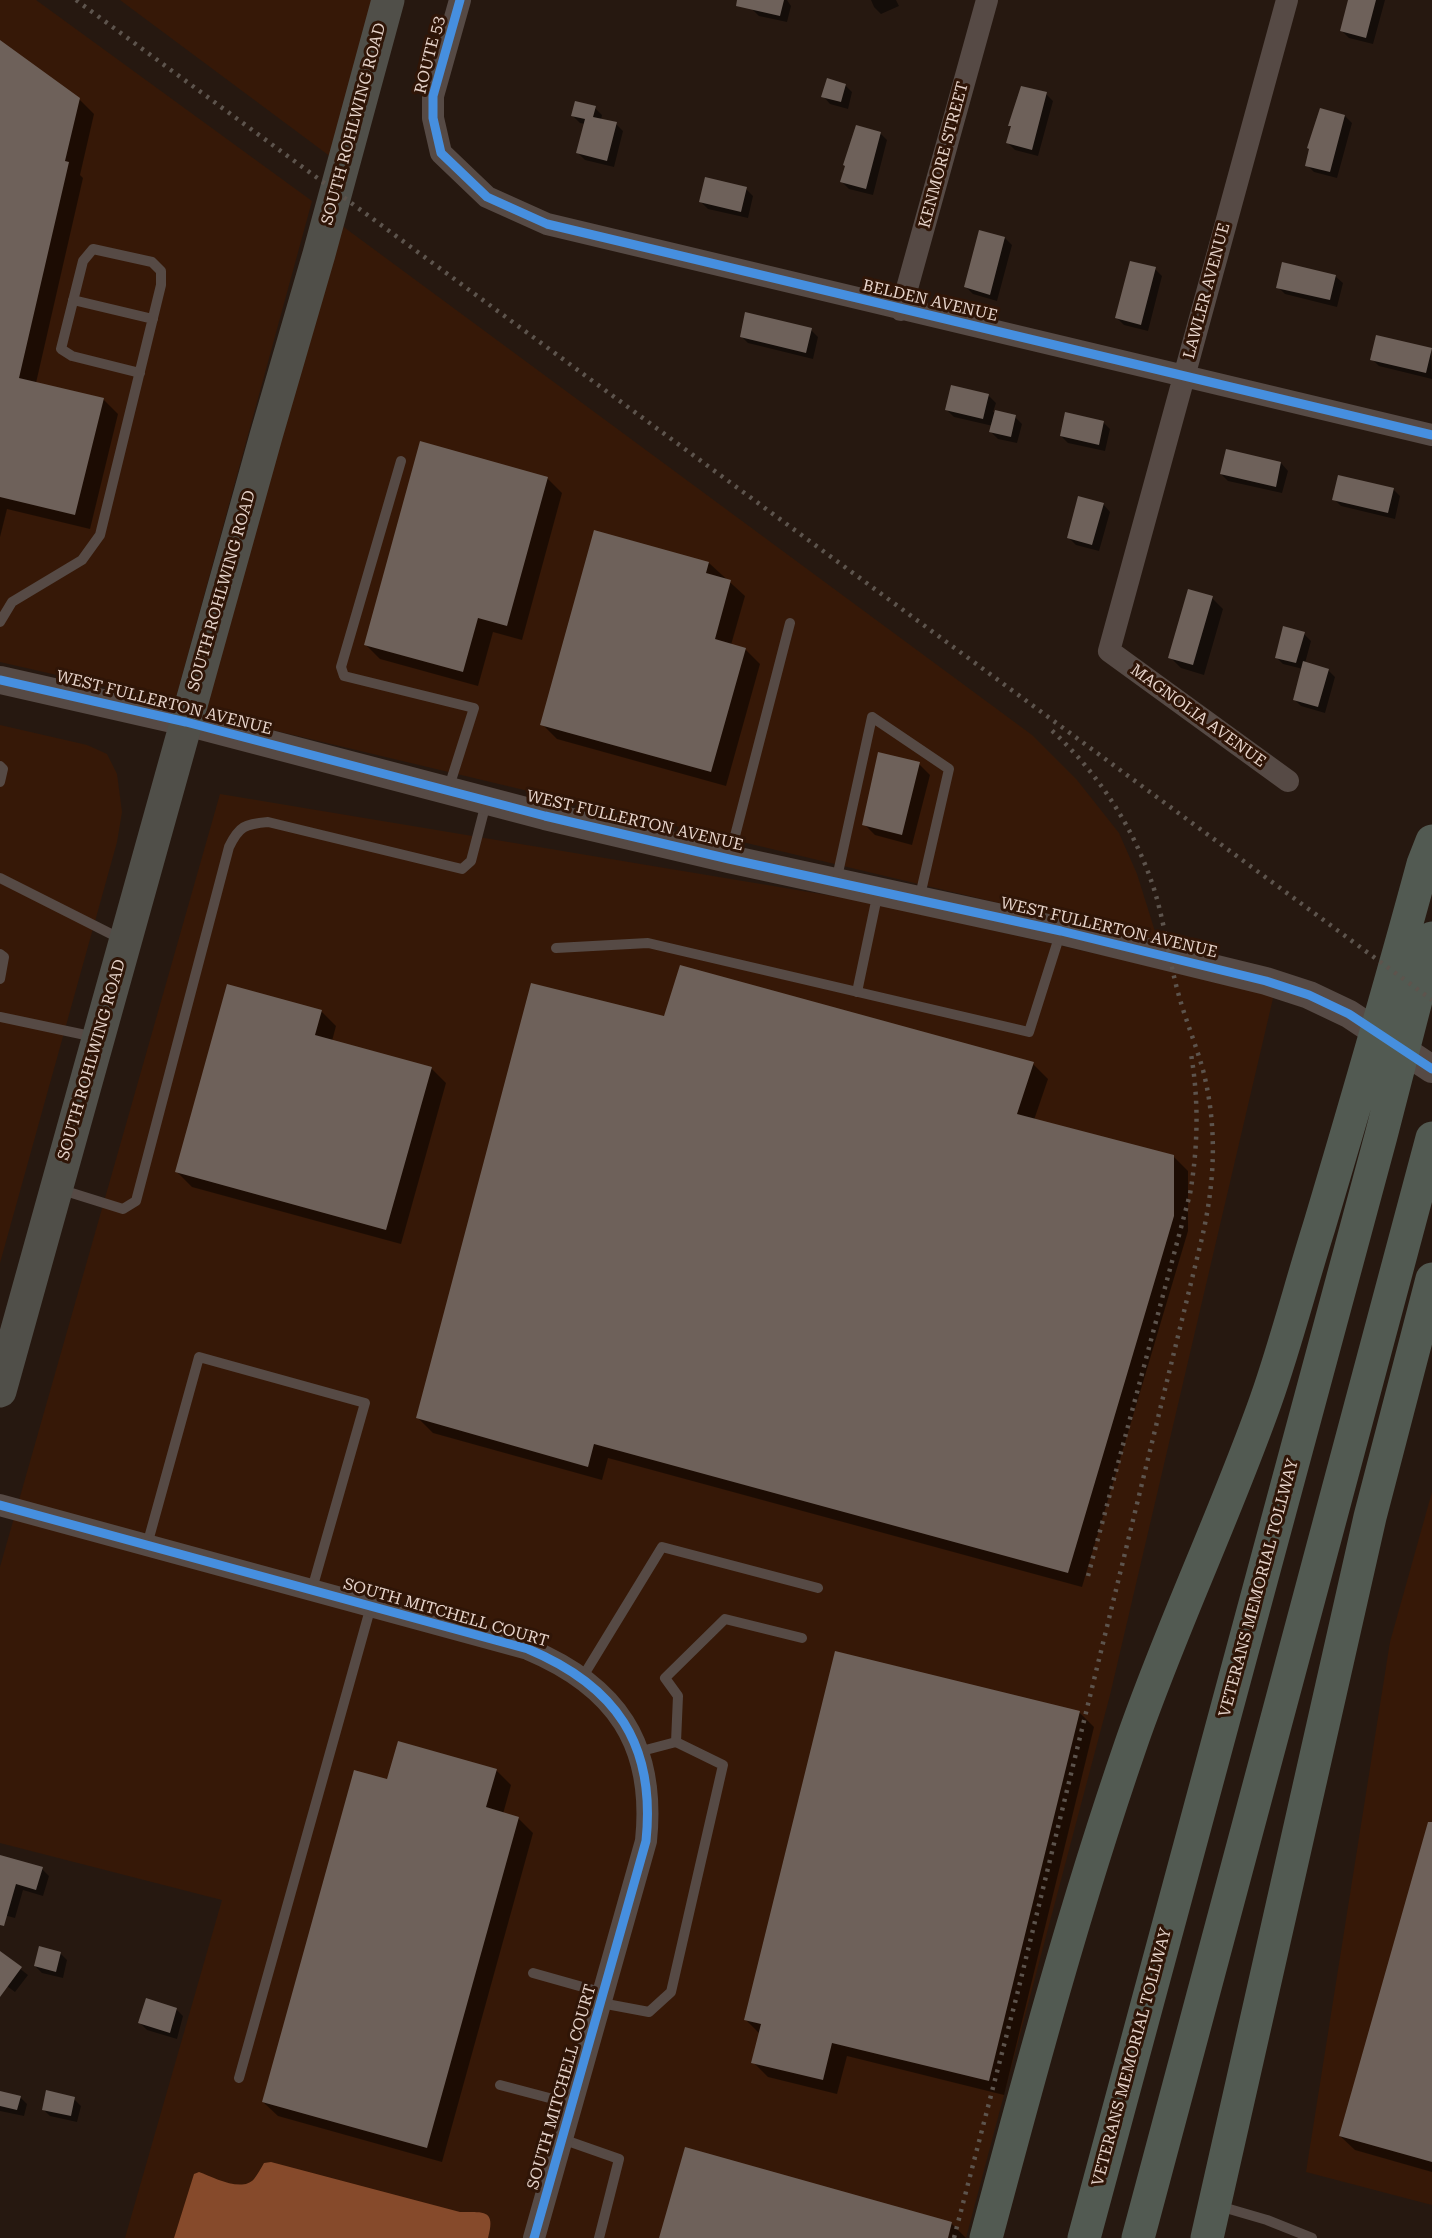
<!DOCTYPE html>
<html>
<head>
<meta charset="utf-8">
<style>
	body { margin:0 }
	canvas { display:block; background:#261810 }
</style>
</head>
<body>
<canvas width="1432" height="2238"></canvas>
<script>
const ctx = document.querySelector('canvas').getContext('2d');
ctx.lineJoin = 'round';
function paint(path, color) { ctx.fillStyle = color; ctx.fill(path, 'evenodd'); }
function strokePath(path, color, width, dash) { ctx.strokeStyle = color; ctx.lineWidth = width; ctx.lineCap = dash ? 'butt' : 'round'; ctx.setLineDash(dash || []); ctx.stroke(path); }
function drawText(font, color, halo, rows, align = 'center') {
  ctx.font = font + ' "Roboto Serif",serif'; ctx.lineWidth = 6; ctx.setLineDash([]); ctx.textBaseline = 'middle'; ctx.strokeStyle = halo; ctx.fillStyle = color; for (const [text, x, y, turn = 0] of rows) {
    ctx.save(); ctx.translate(x, y); ctx.rotate((+turn || 0) * Math.PI / 180); ctx.textAlign = isNaN(turn) ? turn : align; if (halo) ctx.strokeText(text, 0, 0); ctx.fillText(text, 0, 0); ctx.restore();
  }
}
paint(new Path2D(`
	M 0,0 L 36,0 L 312,201 L 175,702 L 0,662 Z
	M 120,0 L 375,0 L 331,157 Z
	M 341,225 L 1032,735 L 1077,780 L 1119,833 L 1137,874 L 1158,941 L 201,713 Z
	M 0,725 L 87,745 L 107,754 L 117,774 L 122,812 L 117,842 L 0,1263 Z
	M 220,794 L 863,901 L 1274,994 L 1110,1695 L 966,2238 L 125,2238 L 222,1900 L 0,1843 L 0,1567 Z
	M 1432,1492 L 1432,2205 L 1306,2172 L 1390,1642 Z`), '#361807');
paint(new Path2D(`
	M 271,2162 L 460,2212 C 484,2212 496,2209 488,2238 L 174,2238 L 194,2174 L 199,2172 C 213,2177 242,2193 254,2179 C 258,2174 261,2168 264,2163 Z`), '#864a2b');
paint(new Path2D(`
	M 754,0 L 787,0 L 791,6 L 787,22 L 759,16 L 752,9 Z
	M 871,0 L 896,0 L 899,6 L 881,14 L 874,7 Z
	M 1350,0 L 1385,0 L 1373,44 L 1349,38 L 1342,31 Z
	M 0,42 L 79,99 L 94,114 L 80,175 L 83,178 L 36,383 L 103,399 L 118,414 L 90,529 L 7,509 L 0,537 Z
	M 845,85 L 852,92 L 848,109 L 830,104 L 823,96 Z
	M 1046,94 L 1053,101 L 1038,156 L 1015,150 L 1008,143 Z
	M 595,108 L 602,115 L 601,120 L 616,124 L 623,131 L 614,167 L 585,160 L 578,153 L 585,124 L 580,123 L 573,116 Z
	M 1345,116 L 1352,123 L 1337,178 L 1314,172 L 1307,165 Z
	M 880,133 L 887,140 L 873,195 L 849,189 L 842,182 Z
	M 746,189 L 753,196 L 748,218 L 708,209 L 701,202 Z
	M 1005,238 L 1012,245 L 997,301 L 973,294 L 966,287 Z
	M 1155,269 L 1162,276 L 1148,331 L 1124,325 L 1117,318 Z
	M 1335,276 L 1343,283 L 1337,307 L 1285,294 L 1278,287 Z
	M 811,330 L 818,337 L 813,359 L 748,343 L 741,336 Z
	M 1431,349 L 1432,379 L 1379,366 L 1372,359 Z
	M 989,396 L 996,403 L 993,412 L 1015,417 L 1022,424 L 1017,443 L 998,439 L 991,432 L 993,426 L 954,417 L 947,410 Z
	M 1103,422 L 1110,429 L 1105,451 L 1068,443 L 1061,436 Z
	M 1281,463 L 1288,471 L 1282,493 L 1228,481 L 1221,474 Z
	M 547,478 L 562,493 L 522,640 L 493,632 L 478,686 L 380,659 L 365,644 Z
	M 1393,489 L 1400,496 L 1395,519 L 1341,506 L 1334,499 Z
	M 1103,504 L 1110,512 L 1099,551 L 1076,545 L 1069,538 Z
	M 595,532 L 709,563 L 745,596 L 731,645 L 745,649 L 760,664 L 726,786 L 557,739 L 542,724 Z
	M 1212,598 L 1223,609 L 1204,675 L 1181,668 L 1170,657 Z
	M 1304,634 L 1311,641 L 1305,663 L 1328,670 L 1335,677 L 1325,713 L 1301,706 L 1294,699 L 1303,669 L 1283,664 L 1276,657 Z
	M 919,764 L 930,775 L 912,845 L 875,835 L 864,824 Z
	M 321,1011 L 336,1026 L 332,1041 L 431,1068 L 446,1083 L 401,1244 L 192,1187 L 177,1172 Z
	M 665,1018 L 1033,1064 L 1048,1079 L 1034,1120 L 1173,1156 L 1188,1171 L 1188,1231 L 1082,1587 L 608,1458 L 602,1480 L 433,1433 L 418,1418 Z
	M 837,1653 L 1080,1713 L 1094,1727 L 1004,2095 L 847,2056 L 837,2094 L 768,2077 L 753,2062 L 760,2034 L 746,2020 Z
	M 496,1770 L 511,1785 L 503,1814 L 518,1818 L 533,1833 L 442,2162 L 278,2116 L 263,2102 Z
	M 1432,1846 L 1432,2172 L 1355,2150 L 1340,2136 Z
	M 0,1867 L 42,1869 L 49,1876 L 43,1896 L 23,1890 L 15,1918 L 0,1914 Z
	M 0,1953 L 28,1975 L 15,1992 L 0,1981 Z
	M 60,1953 L 67,1960 L 63,1978 L 42,1973 L 35,1966 Z
	M 176,2009 L 183,2016 L 177,2039 L 147,2030 L 140,2023 Z
	M 0,2093 L 20,2097 L 27,2104 L 24,2116 L 0,2111 Z
	M 74,2099 L 81,2106 L 77,2122 L 50,2116 L 43,2109 Z
	M 951,2223 L 966,2238 L 661,2238 Z`), '#0007');
paint(new Path2D(`
	M 737,0 L 784,0 L 780,16 L 736,6 Z
	M 1348,0 L 1376,0 L 1366,38 L 1340,31 Z
	M 0,40 L 80,98 L 65,161 L 69,162 L 19,378 L 104,398 L 75,515 L 0,497 Z
	M 827,78 L 846,84 L 841,102 L 821,97 Z
	M 1021,86 L 1047,92 L 1032,150 L 1006,143 L 1011,126 L 1008,126 Z
	M 575,101 L 596,106 L 593,117 L 617,122 L 607,161 L 576,153 L 585,119 L 571,116 Z
	M 1320,108 L 1345,115 L 1330,172 L 1305,166 L 1309,149 L 1307,148 Z
	M 856,125 L 881,132 L 866,189 L 840,182 L 845,166 L 843,165 Z
	M 705,177 L 747,187 L 741,212 L 699,202 Z
	M 979,230 L 1005,237 L 990,295 L 964,287 Z
	M 1130,261 L 1156,267 L 1141,325 L 1115,318 Z
	M 1282,262 L 1336,275 L 1330,300 L 1276,288 Z
	M 745,312 L 812,328 L 806,353 L 740,337 Z
	M 1376,335 L 1432,348 L 1426,373 L 1370,360 Z
	M 951,385 L 989,394 L 983,419 L 945,410 Z
	M 995,410 L 1016,415 L 1011,437 L 989,432 Z
	M 1065,412 L 1104,421 L 1099,445 L 1060,436 Z
	M 420,441 L 548,477 L 507,626 L 478,618 L 463,672 L 364,645 Z
	M 1226,449 L 1281,462 L 1276,487 L 1220,474 Z
	M 1338,475 L 1394,488 L 1388,513 L 1332,500 Z
	M 1078,496 L 1104,503 L 1092,545 L 1067,538 Z
	M 594,530 L 709,562 L 706,573 L 731,580 L 715,639 L 746,648 L 711,772 L 540,725 Z
	M 1188,589 L 1213,596 L 1193,665 L 1168,658 Z
	M 1283,626 L 1305,632 L 1296,663 L 1275,658 Z
	M 1303,661 L 1329,669 L 1318,707 L 1293,700 Z
	M 878,752 L 920,762 L 902,835 L 862,825 Z
	M 680,965 L 1034,1062 L 1017,1114 L 1174,1155 L 1174,1216 L 1068,1573 L 594,1444 L 588,1467 L 416,1418 L 531,983 L 664,1016 Z
	M 227,984 L 322,1010 L 315,1035 L 432,1067 L 386,1230 L 175,1172 Z
	M 835,1651 L 1080,1711 L 989,2081 L 832,2043 L 823,2080 L 751,2063 L 761,2024 L 744,2020 Z
	M 398,1741 L 497,1769 L 486,1807 L 519,1817 L 427,2148 L 262,2102 L 354,1770 L 387,1779 Z
	M 1428,1822 L 1432,1822 L 1432,2162 L 1339,2136 Z
	M 0,1855 L 43,1867 L 36,1890 L 16,1884 L 4,1926 L 0,1925 Z
	M 39,1946 L 61,1952 L 56,1972 L 34,1966 Z
	M 0,1951 L 22,1967 L 0,1997 Z
	M 146,1998 L 177,2008 L 170,2033 L 138,2023 Z
	M 46,2090 L 75,2097 L 71,2116 L 42,2110 Z
	M 0,2091 L 21,2096 L 17,2110 L 0,2106 Z
	M 685,2147 L 952,2222 L 948,2238 L 659,2238 Z`), '#6e615a');
strokePath(new Path2D(`
	M 73,300 L 153,319
	M 401,461 L 341,667 L 344,676 L 474,708 L 448,790
	M 0,622 L 12,602 L 82,560 L 100,535 L 161,285 L 161,271 L 152,262 L 93,249 L 83,261 L 61,349 L 72,356 L 140,373
	M 0,766 L 3,769 L 0,782
	M 729,859 L 790,623
	M 0,878 L 123,940
	M 836,882 L 872,717 L 949,769 L 919,900
	M 556,948 L 648,943 L 1029,1032 L 1061,931
	M 0,954 L 4,957 L 0,979
	M 857,992 L 878,892
	M 0,1017 L 95,1037
	M 59,1189 L 123,1209 L 136,1201 L 229,847 C 239,826 245,824 268,822 L 462,869 L 471,861 L 486,803
	M 147,1545 L 199,1357 L 365,1403 L 312,1589
	M 582,1678 L 662,1547 L 818,1588
	M 638,1752 L 676,1742 L 678,1696 L 665,1678 L 725,1619 L 802,1638
	M 533,1973 L 604,1993
	M 601,2003 L 649,2012 L 671,1992 L 723,1765 L 676,1742
	M 239,2078 L 371,1606
	M 500,2085 L 572,2104
	M 562,2139 L 619,2159 L 599,2238
	M 1219,2206 L 1267,2220 L 1312,2238`), '#564a45', 10);
strokePath(new Path2D(`
	M 460,0 L 433,96 L 433,118 L 441,153 L 487,197 L 547,224 L 1432,435
	M 1287,0 L 1109,651 L 1288,781
	M 901,310 L 987,0
	M 0,1505 L 528,1649 C 616,1686 656,1744 646,1841 L 534,2238`), '#564a45', 22);
strokePath(new Path2D(`
	M 0,680 L 186,722 L 545,816 L 729,859 L 1061,931 L 1266,981 L 1309,995 L 1349,1014 L 1432,1069`), '#564a45', 28);
strokePath(new Path2D(`
	M 0,1391 L 266,436 L 319,254 L 388,0`), '#504f49', 33);
strokePath(new Path2D(`
	M 986,2238 C 1030,2073 1075,1906 1131,1744 C 1171,1628 1225,1516 1266,1400 C 1286,1343 1301,1284 1319,1227 C 1355,1106 1390,986 1423,864 L 1432,841
	M 1084,2238 L 1381,1136 L 1432,938
	M 1138,2238 L 1432,1138
	M 1207,2238 L 1370,1517 L 1432,1279`), '#525a52', 33);
strokePath(new Path2D(`
	M 76,0 L 1432,1000
	M 1088,1576 L 1190,1194 C 1198,1147 1199,1101 1191,1054
	M 954,2238 L 1017,1995 L 1200,1246 C 1215,1186 1218,1129 1203,1070 C 1196,1045 1186,1021 1179,996 C 1169,961 1165,924 1154,889 C 1134,827 1097,771 1048,727`), '#5d544d', 4.5, [3, 6]);
strokePath(new Path2D(`
	M 460,0 L 433,96 L 433,118 L 441,153 L 487,197 L 547,224 L 1432,435
	M 0,680 L 186,722 L 545,816 L 729,859 L 1061,931 L 1266,981 L 1309,995 L 1349,1014 L 1432,1069
	M 0,1505 L 528,1649 C 616,1686 656,1744 646,1841 L 534,2238`), '#468fdf', 9);
drawText('16px', '#e7d4cb', '#2f1507', [
	["ROUTE 53",430,55,-76],
	["SOUTH ROHLWING ROAD",354,124,-75],
	["KENMORE STREET",944,155,-75],
	["LAWLER AVENUE",1207,291,-75],
	["BELDEN AVENUE",930,301,13],
	["SOUTH ROHLWING ROAD",222,591,-74],
	["WEST FULLERTON AVENUE",164,703,14],
	["MAGNOLIA AVENUE",1198,716,36],
	["WEST FULLERTON AVENUE",635,821,13],
	["WEST FULLERTON AVENUE",1109,928,13],
	["SOUTH ROHLWING ROAD",92,1060,-74],
	["VETERANS MEMORIAL TOLLWAY",1259,1588,-75],
	["SOUTH MITCHELL COURT",446,1613,16],
	["VETERANS MEMORIAL TOLLWAY",1132,2057,-75],
	["SOUTH MITCHELL COURT",562,2087,-74]
]);
</script>
</body>
</html>
